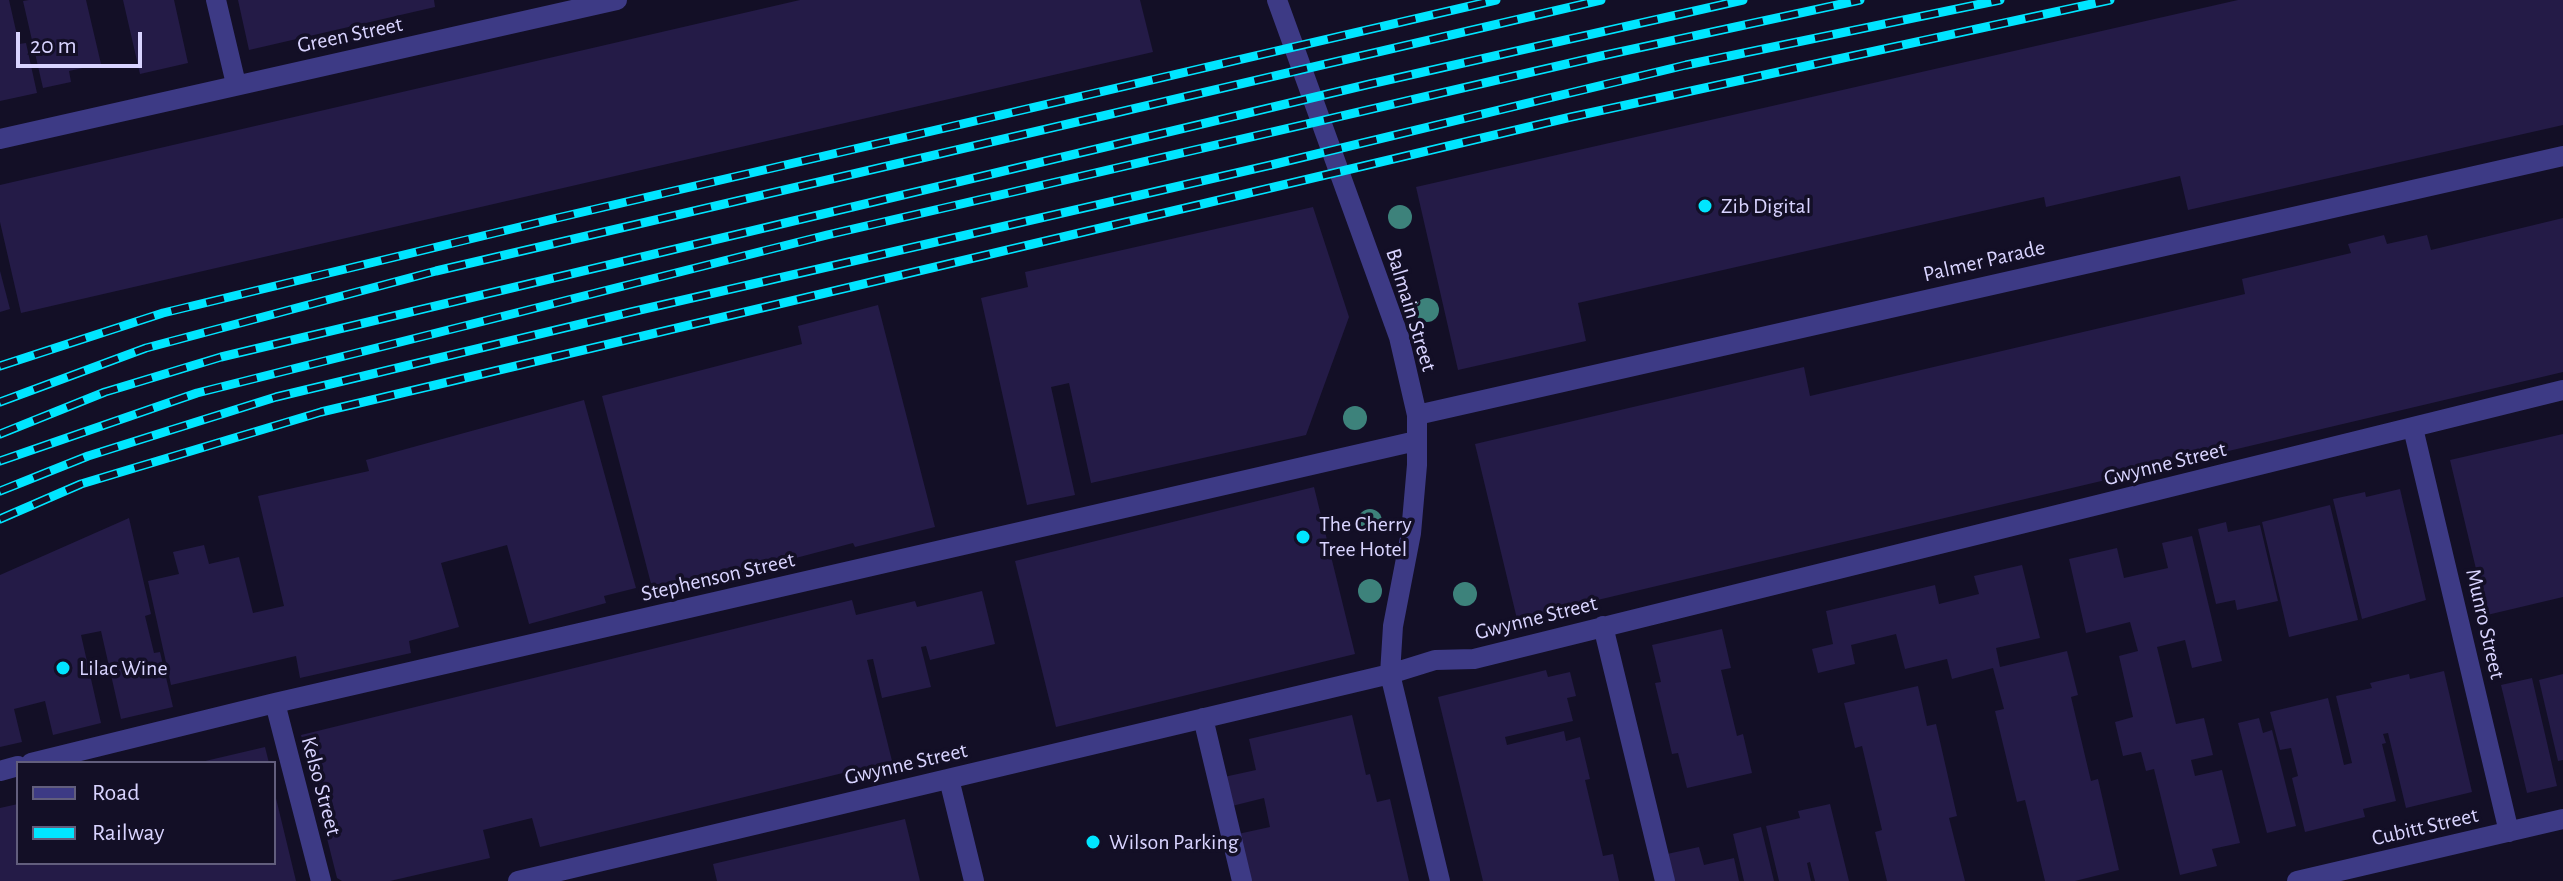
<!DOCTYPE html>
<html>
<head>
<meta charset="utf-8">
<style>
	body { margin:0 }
	#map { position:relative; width:2563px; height:881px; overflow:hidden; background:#130f26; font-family:"Alegreya Sans",sans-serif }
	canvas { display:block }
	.legend { position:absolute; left:16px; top:761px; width:260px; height:104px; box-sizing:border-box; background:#130f26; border:2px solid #625e7d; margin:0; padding:10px 14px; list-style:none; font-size:24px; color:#d9d4ff }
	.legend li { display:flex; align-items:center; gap:16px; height:40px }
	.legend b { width:40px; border:2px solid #625e7d }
	.scale { position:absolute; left:16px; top:32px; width:126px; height:36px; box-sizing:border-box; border:4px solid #d9d4ff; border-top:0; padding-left:10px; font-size:24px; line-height:28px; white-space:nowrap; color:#d9d4ff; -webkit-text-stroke:6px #130f26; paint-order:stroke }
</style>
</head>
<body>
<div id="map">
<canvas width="2563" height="881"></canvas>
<ul class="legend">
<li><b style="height:10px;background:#3d3a85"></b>Road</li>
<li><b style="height:10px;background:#00e5ff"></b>Railway</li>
</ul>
<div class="scale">20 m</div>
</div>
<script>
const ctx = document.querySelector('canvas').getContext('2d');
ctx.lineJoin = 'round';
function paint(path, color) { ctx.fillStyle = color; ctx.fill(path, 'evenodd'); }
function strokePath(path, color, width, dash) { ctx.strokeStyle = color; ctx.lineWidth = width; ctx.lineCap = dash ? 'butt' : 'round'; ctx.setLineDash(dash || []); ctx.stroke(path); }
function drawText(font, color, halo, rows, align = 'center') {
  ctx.font = font + ' "Alegreya Sans",sans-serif'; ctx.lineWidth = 7; ctx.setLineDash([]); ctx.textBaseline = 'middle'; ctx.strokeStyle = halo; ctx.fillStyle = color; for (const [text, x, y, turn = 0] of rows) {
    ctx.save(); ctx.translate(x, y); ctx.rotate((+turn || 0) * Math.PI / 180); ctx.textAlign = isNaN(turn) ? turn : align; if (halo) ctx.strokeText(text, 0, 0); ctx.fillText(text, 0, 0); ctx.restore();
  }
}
paint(new Path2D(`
	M 0,0 L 9,0 L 19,44 L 26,43 L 37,93 L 0,101 Z
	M 29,0 L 86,0 L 101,64 L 69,71 L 71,82 L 43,88 L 23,1 Z
	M 123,0 L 174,0 L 188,63 L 140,74 Z
	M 238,0 L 434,0 L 435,7 L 249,50 Z
	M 800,0 L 1140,0 L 1153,52 L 21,313 L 0,222 L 0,185 Z
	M 2238,0 L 2563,0 L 2563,125 L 2188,210 L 2180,176 L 2046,207 L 2044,197 L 1578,303 L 1586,341 L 1458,370 L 1416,187 Z
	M 1313,207 L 1349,317 L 1306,435 L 1091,483 L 1069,383 L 1051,387 L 1075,495 L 1027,505 L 981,298 L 1028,287 L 1025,272 Z
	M 2563,218 L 2563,372 L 1517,619 L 1475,444 L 1804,367 L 1810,396 L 2245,294 L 2242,279 L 2351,253 L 2348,244 L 2384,235 L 2387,244 L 2427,235 L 2431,250 Z
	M 0,271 L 10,309 L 0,312 Z
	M 878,305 L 935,527 L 855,547 L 853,543 L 654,595 L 602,396 L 802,344 L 798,326 Z
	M 584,400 L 636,588 L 604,596 L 606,603 L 529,624 L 507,545 L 441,563 L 459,627 L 409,641 L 411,653 L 300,678 L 296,656 L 171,685 L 148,581 L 179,574 L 173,552 L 204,545 L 209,564 L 239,557 L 253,613 L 284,606 L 258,496 L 369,471 L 366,460 Z
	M 2563,434 L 2563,597 L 2487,615 L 2450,460 Z
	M 1314,487 L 1355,654 L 1056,727 L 1015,561 Z
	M 2400,489 L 2426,600 L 2362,619 L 2333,499 L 2365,492 L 2366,497 Z
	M 2330,505 L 2358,620 L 2289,637 L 2262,522 Z
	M 129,518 L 151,614 L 145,616 L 154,653 L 160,652 L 173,707 L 121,719 L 101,631 L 81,635 L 101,723 L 53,735 L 45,701 L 14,709 L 22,742 L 0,747 L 0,575 Z
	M 2226,522 L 2228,532 L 2260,525 L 2278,601 L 2237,610 L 2235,600 L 2216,604 L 2198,529 Z
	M 2192,536 L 2222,661 L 2192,668 L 2185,640 L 2157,647 L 2176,724 L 2204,718 L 2213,755 L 2191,760 L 2195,776 L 2222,770 L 2240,843 L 2212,849 L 2217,866 L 2180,875 L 2154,769 L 2146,771 L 2141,752 L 2123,756 L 2115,722 L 2133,717 L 2119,656 L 2138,651 L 2130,622 L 2086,633 L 2069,559 L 2117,548 L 2124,578 L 2168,568 L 2162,543 Z
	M 2022,565 L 2040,638 L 1996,648 L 2000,667 L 2067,651 L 2078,695 L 2071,697 L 2091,781 L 2098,779 L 2119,870 L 2075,881 L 2045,881 L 2025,800 L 2017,802 L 1995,711 L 2004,709 L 1993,668 L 1952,679 L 1947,659 L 1905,669 L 1896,634 L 1851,645 L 1855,664 L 1818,673 L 1812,649 L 1833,644 L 1826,611 L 1935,585 L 1939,604 L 1979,594 L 1974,576 Z
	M 982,591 L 995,644 L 930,660 L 926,646 L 921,647 L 931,687 L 882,698 L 873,659 L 867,660 L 892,761 L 540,847 L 532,818 L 483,830 L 490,858 L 390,881 L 342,881 L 337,878 L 301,735 L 852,600 L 856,615 L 915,601 L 917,607 Z
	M 1722,629 L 1731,668 L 1721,670 L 1737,736 L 1743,734 L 1752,773 L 1687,788 L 1678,753 L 1672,754 L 1655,683 L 1661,682 L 1652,645 Z
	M 1546,670 L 1548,677 L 1570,672 L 1576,696 L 1567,698 L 1573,721 L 1505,737 L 1507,745 L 1564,731 L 1566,741 L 1580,737 L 1590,779 L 1585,780 L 1603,856 L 1613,854 L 1619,881 L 1483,881 L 1438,697 Z
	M 2444,671 L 2472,792 L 2406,808 L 2388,733 L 2383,734 L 2386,743 L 2382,744 L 2396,801 L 2363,809 L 2365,817 L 2305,832 L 2292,778 L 2298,776 L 2291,748 L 2280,750 L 2270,712 L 2328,698 L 2344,765 L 2352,763 L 2336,696 L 2372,688 L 2370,683 L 2409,674 L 2410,679 Z
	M 2563,674 L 2563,760 L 2558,761 L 2539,680 Z
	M 2532,678 L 2557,786 L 2527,793 L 2501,685 Z
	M 1918,686 L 1927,726 L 1936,724 L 1957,816 L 1949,818 L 1965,881 L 1887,881 L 1875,832 L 1882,830 L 1862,746 L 1855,748 L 1844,703 Z
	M 1352,715 L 1366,775 L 1370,774 L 1377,802 L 1390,799 L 1409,881 L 1249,881 L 1238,834 L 1270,827 L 1264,798 L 1232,806 L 1224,777 L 1256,770 L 1249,739 Z
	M 2259,718 L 2263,733 L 2272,730 L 2296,826 L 2267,833 L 2238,723 Z
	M 265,747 L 269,763 L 201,763 L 201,762 Z
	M 274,790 L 296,881 L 0,881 L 0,808 L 18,804 L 18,863 L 274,863 Z
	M 1830,804 L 1849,881 L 1815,881 L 1810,862 L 1807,863 L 1811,881 L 1779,881 L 1766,826 L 1800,818 L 1798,811 Z
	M 905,819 L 920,881 L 717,881 L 713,864 Z
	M 1761,827 L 1774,881 L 1744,881 L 1733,834 Z
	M 1699,847 L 1704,865 L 1734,858 L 1739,881 L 1673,881 L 1667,854 Z`), '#241b47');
strokePath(new Path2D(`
	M 216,0 L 236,84
	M 1277,0 L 1399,337 L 1417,415 L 1417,465 L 1411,533 L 1393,626 L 1390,674 L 1440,881
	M 0,139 L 617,0
	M 1417,415 L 2563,156
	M 2413,428 L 2509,832
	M 1603,626 L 1665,881
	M 275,703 L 321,881
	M 1203,718 L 1242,881
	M 31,763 L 275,703 L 1416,441
	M 0,771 L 18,766
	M 949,779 L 974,881
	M 518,881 L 1390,674 L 1435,660 L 1474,659 L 2563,390
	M 2297,881 L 2563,819`), '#3d3a85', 20);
const rail = new Path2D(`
	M 0,366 L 163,313 L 557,218 L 1496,0
	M 0,402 L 146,348 L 436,271 L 1601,0
	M 0,434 L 105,392 L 221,357 L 1370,84 L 1743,0
	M 0,461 L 197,393 L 827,235 L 1601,56 L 1860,0
	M 0,491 L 88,456 L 276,397 L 631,312 L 1271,165 L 1686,65 L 2000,0
	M 0,519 L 81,484 L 321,412 L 1571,117 L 2110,0`);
strokePath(rail, '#00e5ff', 9);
strokePath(rail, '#130f26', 6, [18]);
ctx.fillStyle = '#3d827b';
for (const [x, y] of [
	[1400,217],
	[1427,310],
	[1355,418],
	[1370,521],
	[1370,591],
	[1465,594]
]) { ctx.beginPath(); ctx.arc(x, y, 12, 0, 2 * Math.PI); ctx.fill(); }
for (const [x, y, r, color] of [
	[1705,206,8,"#00e5ff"],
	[1303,537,8,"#00e5ff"],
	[63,668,8,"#00e5ff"],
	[1093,842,8,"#00e5ff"]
]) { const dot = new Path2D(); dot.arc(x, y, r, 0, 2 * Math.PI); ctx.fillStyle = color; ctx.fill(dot); strokePath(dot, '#130f26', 3); }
drawText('22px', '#d9d4ff', '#130f26', [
	["Green Street",350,35,-12],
	["Palmer Parade",1984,261,-13],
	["Balmain Street",1411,310,73],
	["Gwynne Street",2165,464,-14],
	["Stephenson Street",718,577,-13],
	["Gwynne Street",1536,618,-14],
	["Munro Street",2485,624,77],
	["Gwynne Street",906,764,-13],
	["Kelso Street",321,786,75],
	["Cubitt Street",2425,827,-13]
]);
drawText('22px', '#d9d4ff', '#130f26', [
	["Zib Digital",1721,206],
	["The Cherry",1319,524],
	["Tree Hotel",1319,549],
	["Lilac Wine",79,668],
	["Wilson Parking",1109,842]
], 'left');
</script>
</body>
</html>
